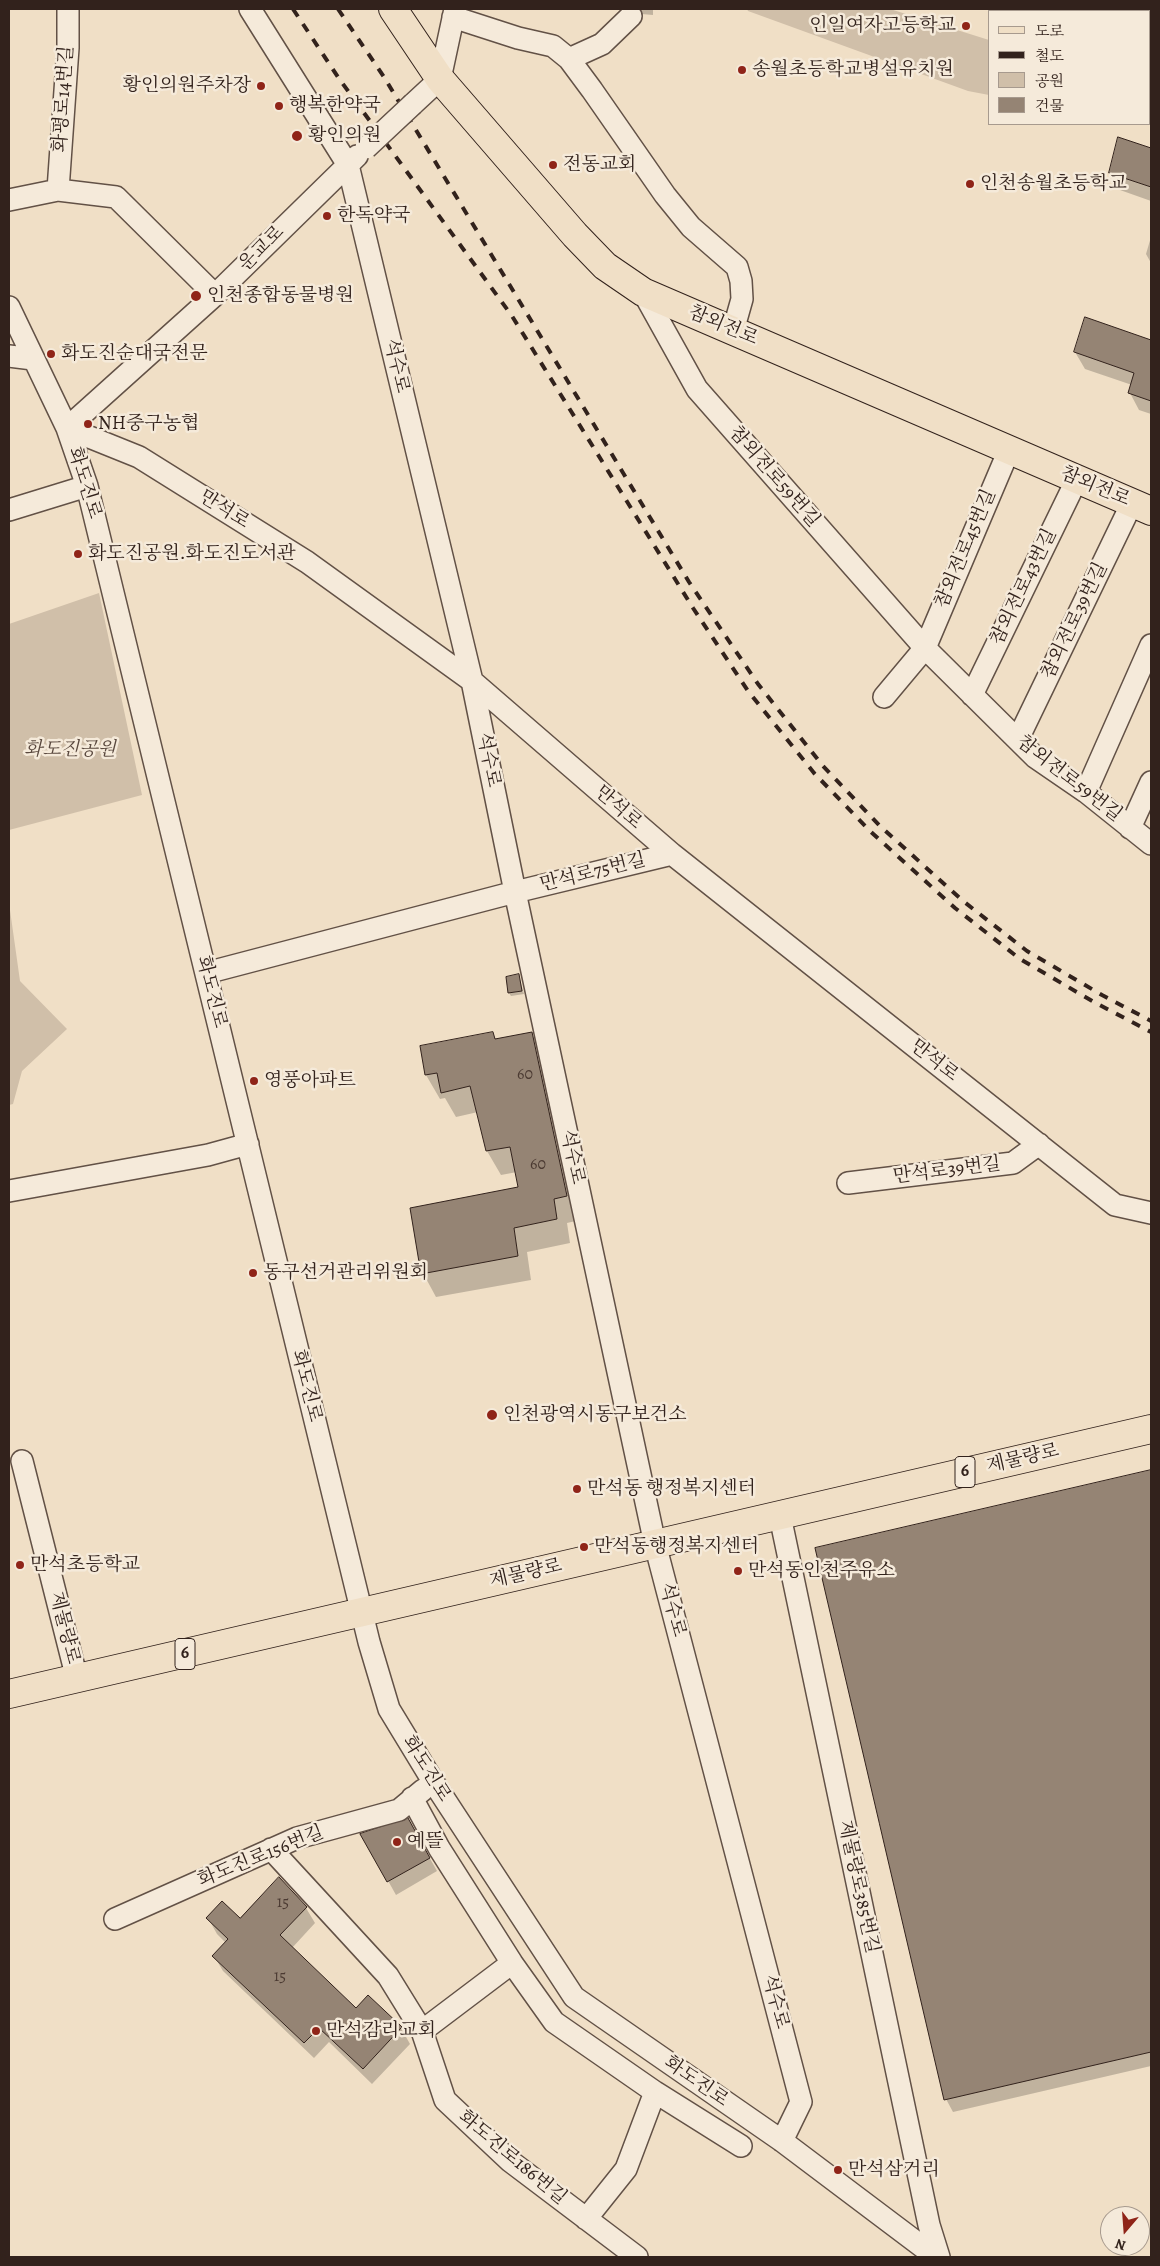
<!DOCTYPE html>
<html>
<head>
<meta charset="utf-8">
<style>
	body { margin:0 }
	#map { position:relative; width:1160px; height:2266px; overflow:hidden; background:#f0dfc6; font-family:Alegreya,"Noto Serif KR",serif }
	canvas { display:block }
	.frame { position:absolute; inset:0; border:10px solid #32221c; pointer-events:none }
	.legend { position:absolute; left:988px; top:10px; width:162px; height:115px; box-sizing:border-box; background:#f5eada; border:1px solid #a79a8e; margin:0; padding:6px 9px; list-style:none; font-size:15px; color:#32221c }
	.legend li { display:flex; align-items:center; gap:10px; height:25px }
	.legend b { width:25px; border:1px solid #a79a8e }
	.north { position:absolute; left:1100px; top:2206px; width:50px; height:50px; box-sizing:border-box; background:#f5eada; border:1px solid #a79a8e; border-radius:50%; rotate:198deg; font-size:14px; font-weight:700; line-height:20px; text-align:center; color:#32221c }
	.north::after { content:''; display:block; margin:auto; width:18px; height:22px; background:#8f2418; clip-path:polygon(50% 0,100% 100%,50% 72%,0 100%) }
</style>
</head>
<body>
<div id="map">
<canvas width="1160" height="2266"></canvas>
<div class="frame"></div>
<ul class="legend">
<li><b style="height:6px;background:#f0dfc6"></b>도로</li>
<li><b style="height:6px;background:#32221c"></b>철도</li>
<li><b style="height:14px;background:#d0bfa9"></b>공원</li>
<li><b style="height:14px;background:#958474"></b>건물</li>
</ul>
<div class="north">N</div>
</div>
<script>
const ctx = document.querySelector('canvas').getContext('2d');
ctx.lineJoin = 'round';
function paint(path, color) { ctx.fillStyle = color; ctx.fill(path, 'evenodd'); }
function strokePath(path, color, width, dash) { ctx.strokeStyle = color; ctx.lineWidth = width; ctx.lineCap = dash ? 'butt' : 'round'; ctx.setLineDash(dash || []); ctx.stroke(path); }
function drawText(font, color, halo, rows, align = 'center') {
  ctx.font = font + ' Alegreya,"Noto Serif KR",serif'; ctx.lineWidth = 5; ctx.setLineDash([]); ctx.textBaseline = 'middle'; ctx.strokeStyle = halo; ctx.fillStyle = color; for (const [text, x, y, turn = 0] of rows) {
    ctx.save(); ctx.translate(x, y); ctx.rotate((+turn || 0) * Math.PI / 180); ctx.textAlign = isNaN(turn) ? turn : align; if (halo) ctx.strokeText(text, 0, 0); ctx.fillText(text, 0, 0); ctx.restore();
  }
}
paint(new Path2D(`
	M 747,9 L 890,9 L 989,40 L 989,95 L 968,91 L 748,11 Z
	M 1046,9 L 1151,9 L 1151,111 L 1149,110 L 1149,11 L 1047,11 Z
	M 99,593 L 142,795 L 9,830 L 9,624 Z
	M 9,903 L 20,981 L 67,1029 L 22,1071 L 13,1104 L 9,1105 Z`), '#d0bfa9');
paint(new Path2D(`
	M 627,9 L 653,9 L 653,15 L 630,13 Z
	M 1119,139 L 1151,149 L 1151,201 L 1120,190 L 1110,173 Z
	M 1151,237 L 1151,263 L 1146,254 Z
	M 1086,319 L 1151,342 L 1151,414 L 1139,410 L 1130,393 L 1132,385 L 1085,369 L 1075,352 Z
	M 519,976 L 524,994 L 511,996 L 509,993 Z
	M 532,1033 L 545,1057 L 580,1220 L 567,1223 L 570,1243 L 527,1252 L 531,1280 L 436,1297 L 423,1273 L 520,1188 L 517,1172 L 501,1175 L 487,1151 L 478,1112 L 456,1117 L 445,1098 L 440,1099 L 426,1075 L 493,1034 L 496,1040 Z
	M 1151,1472 L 1151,2066 L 953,2112 L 946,2099 L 816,1549 Z
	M 415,1832 L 437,1871 L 396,1895 L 362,1834 Z
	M 279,1878 L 306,1908 L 315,1923 L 292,1948 L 356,2009 L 368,1997 L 401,2028 L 410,2044 L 372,2084 L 329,2042 L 314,2058 L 223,1971 L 214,1956 L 226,1943 L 217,1934 L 208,1918 L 240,1920 Z`), '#0003');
const building = new Path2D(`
	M 1118,137 L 1151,148 L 1151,187 L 1109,173 Z
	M 1085,317 L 1151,340 L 1151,401 L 1128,393 L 1134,373 L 1074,352 Z
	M 519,974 L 522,991 L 508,993 L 506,977 Z
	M 493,1032 L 495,1039 L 532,1032 L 567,1196 L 554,1199 L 557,1219 L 514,1228 L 518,1256 L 421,1274 L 410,1208 L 518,1187 L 510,1147 L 486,1151 L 470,1086 L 441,1093 L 437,1073 L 425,1075 L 420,1046 Z
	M 1151,1470 L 1151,2052 L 944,2100 L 815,1548 Z
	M 408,1818 L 430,1858 L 387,1882 L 360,1834 Z
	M 279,1877 L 307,1907 L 280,1935 L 356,2008 L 368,1995 L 402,2027 L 363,2069 L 319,2028 L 304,2043 L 212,1956 L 228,1939 L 206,1918 L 222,1901 L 240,1918 Z`);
paint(building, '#958474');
strokePath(building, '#32221c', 1);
const minor = new Path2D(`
	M 250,9 L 348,165 L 472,681 L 515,892 L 655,1544 L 801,2102 L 782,2141
	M 453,17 L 518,38 L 553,46 L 569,59 L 592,90 L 665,195 L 691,227 L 737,267 L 741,281 L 742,299 L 733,331
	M 569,59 L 602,44 L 631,16
	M 413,104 L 440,79 L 455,9
	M 58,190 L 68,48 L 68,9
	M 9,200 L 58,190 L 116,197 L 215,295
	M 643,292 L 697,389 L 925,648 L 1035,757 L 1086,792 L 1151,844
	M 9,307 L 67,428 L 87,486 L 369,1642 L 389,1709 L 434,1783 L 574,1997 L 782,2141 L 936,2257
	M 9,356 L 33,359
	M 67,428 L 139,457 L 307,562 L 472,681 L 672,854 L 1115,1205 L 1151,1213
	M 67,428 L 215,295 L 357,156
	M 9,510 L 87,486
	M 972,695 L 1077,479
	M 884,697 L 925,648 L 1009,450
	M 1018,739 L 1132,503
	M 1086,792 L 1151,645
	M 1130,828 L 1151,782
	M 206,973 L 515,892 L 672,854
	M 848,1183 L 1013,1163 L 1039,1144
	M 9,1191 L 208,1155 L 248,1144
	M 22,1461 L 77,1679
	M 780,1516 L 929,2225 L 939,2257
	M 412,1798 L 439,1848 L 512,1963 L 554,2022 L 655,2092 L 741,2146
	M 271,1849 L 388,1976 L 422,2031 L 445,2100 L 510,2161 L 637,2257
	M 115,1919 L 297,1838 L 399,1810 L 423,1790
	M 422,2031 L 512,1963
	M 586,2219 L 626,2169 L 655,2092`);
const major = new Path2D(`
	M 393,9 L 440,79 L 575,235 L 605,266 L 643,292 L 1151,511
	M 9,1694 L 1151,1429`);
strokePath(minor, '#625146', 24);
strokePath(major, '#32221c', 30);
strokePath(minor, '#f5eada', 21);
strokePath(major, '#f0dfc6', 28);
strokePath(new Path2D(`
	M 293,9 L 340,80 L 512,316 L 693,608 L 748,691 L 814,773 L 871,832 L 955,908 L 1020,959 L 1094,1002 L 1151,1032
	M 338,9 L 384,77 L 689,582 L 758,684 L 823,766 L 880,826 L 963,901 L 1027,951 L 1102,995 L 1151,1021`), '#32221c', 4, [9, 9]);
const minorBridge = new Path2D(`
	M 366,148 L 413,104`);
strokePath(minorBridge, '#625146', 24, []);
strokePath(minorBridge, '#f5eada', 21);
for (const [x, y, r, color] of [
	[966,26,5,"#8f2418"],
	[742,70,5,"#8f2418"],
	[261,86,5,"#8f2418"],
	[279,106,5,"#8f2418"],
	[297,136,6,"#8f2418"],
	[553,165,5,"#8f2418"],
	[970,184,5,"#8f2418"],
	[327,216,5,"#8f2418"],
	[196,296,6,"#8f2418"],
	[51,354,5,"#8f2418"],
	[88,424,5,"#8f2418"],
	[78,554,5,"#8f2418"],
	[254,1081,5,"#8f2418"],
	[253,1273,5,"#8f2418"],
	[492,1415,6,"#8f2418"],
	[577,1489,5,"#8f2418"],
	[584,1547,5,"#8f2418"],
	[20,1565,5,"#8f2418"],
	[738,1571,5,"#8f2418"],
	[397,1842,5,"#8f2418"],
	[316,2031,5,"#8f2418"],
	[838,2170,5,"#8f2418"]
]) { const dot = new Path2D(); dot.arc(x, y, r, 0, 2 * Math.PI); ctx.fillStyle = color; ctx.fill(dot); strokePath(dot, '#f5eada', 2); }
drawText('16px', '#4b3a32', null, [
	["60",525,1075],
	["60",538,1165],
	["15",283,1903],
	["15",280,1977]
]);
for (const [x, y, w] of [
	[965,1472,20],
	[185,1654,20]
]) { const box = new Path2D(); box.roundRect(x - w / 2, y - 15.5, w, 31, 4); ctx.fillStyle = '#f5eada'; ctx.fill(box); strokePath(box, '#32221c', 1); }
drawText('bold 18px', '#32221c', null, [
	["6",965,1472],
	["6",185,1654]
]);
drawText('19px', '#32221c', '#f5eada', [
	["인일여자고등학교",956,26,"right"],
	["송월초등학교병설유치원",752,70],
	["황인의원주차장",251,86,"right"],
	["행복한약국",289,106],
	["황인의원",308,136],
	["전동교회",563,165],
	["인천송월초등학교",980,184],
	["한독약국",337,216],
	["인천종합동물병원",207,296],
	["화도진순대국전문",61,354],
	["NH중구농협",98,424],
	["화도진공원.화도진도서관",88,554],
	["영풍아파트",264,1081],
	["동구선거관리위원회",263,1273],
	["인천광역시동구보건소",503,1415],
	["만석동 행정복지센터",587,1489],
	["만석동행정복지센터",594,1547],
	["만석초등학교",30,1565],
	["만석동인천주유소",748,1571],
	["예뜰",407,1842],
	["만석감리교회",326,2031],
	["만석삼거리",848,2170]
], 'left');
drawText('19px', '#32221c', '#f5eada', [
	["화평로14번길",64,99,-86],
	["운교로",262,249,-45],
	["참외전로",723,326,23],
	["석수로",396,366,77],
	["참외전로59번길",774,477,49],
	["화도진로",84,483,73],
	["참외전로",1095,487,23],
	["만석로",224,510,32],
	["참외전로45번길",966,549,-67],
	["참외전로43번길",1024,587,-64],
	["참외전로39번길",1075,621,-64],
	["석수로",488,760,79],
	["참외전로59번길",1069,779,38],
	["만석로",618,808,41],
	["만석로75번길",593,873,-14],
	["화도진로",211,992,76],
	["만석로",934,1061,38],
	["석수로",572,1157,78],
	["만석로39번길",947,1171,-7],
	["화도진로",306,1386,76],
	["제물량로",1023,1459,-13],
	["제물량로",526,1574,-13],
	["석수로",672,1610,75],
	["제물량로",64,1628,76],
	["화도진로",426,1769,58],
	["화도진로156번길",261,1857,-22],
	["제물량로385번길",858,1887,78],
	["석수로",775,2002,75],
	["화도진로",696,2082,35],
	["화도진로186번길",512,2158,40]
]);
drawText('italic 19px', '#5a493f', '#f5eada', [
	["화도진공원",70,750]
]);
</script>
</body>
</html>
